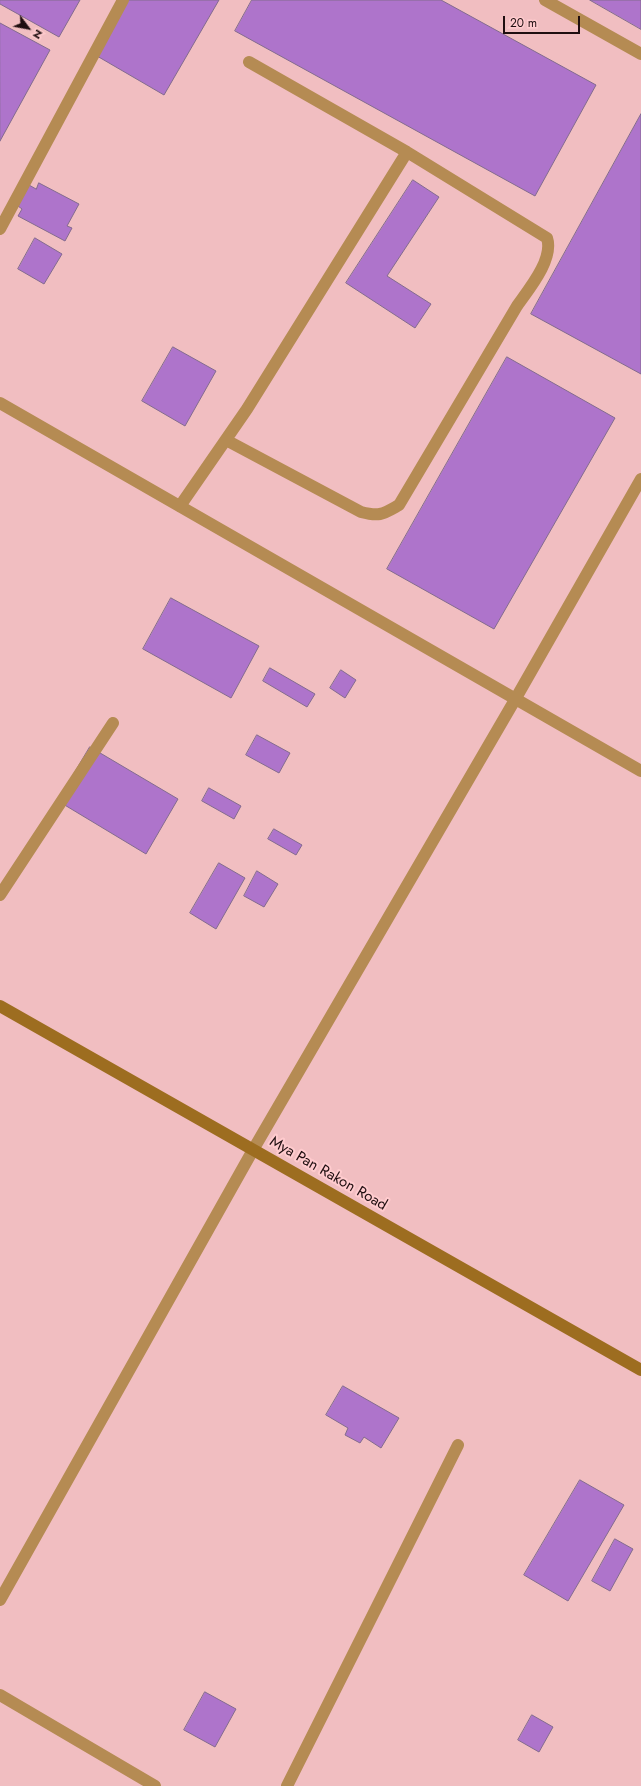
<!DOCTYPE html>
<html>
<head>
<meta charset="utf-8">
<style>
	body { margin:0 }
	#map { position:relative; width:641px; height:1786px; overflow:hidden; background:#f1bec1; font-family:Jost,sans-serif }
	canvas { display:block }
	.north { position:absolute; left:8px; top:8px; width:40px; height:40px; -webkit-text-stroke:3px #ffcbce; paint-order:stroke; rotate:122deg; font-size:11px; font-weight:700; line-height:16px; text-align:center; color:#1f0e10 }
	.north::after { content:''; display:block; margin:auto; width:14px; height:18px; background:#1f0e10; clip-path:polygon(50% 0,100% 100%,50% 72%,0 100%) }
	.scale { position:absolute; left:503px; top:16px; width:77px; height:18px; box-sizing:border-box; border:2px solid #1f0e10; border-top:0; padding-left:5px; font-size:12px; line-height:14px; white-space:nowrap; color:#1f0e10; -webkit-text-stroke:3px #ffcbce; paint-order:stroke }
</style>
</head>
<body>
<div id="map">
<canvas width="641" height="1786"></canvas>
<div class="north">N</div>
<div class="scale">20 m</div>
</div>
<script>
const ctx = document.querySelector('canvas').getContext('2d');
ctx.lineJoin = 'round';
function paint(path, color) { ctx.fillStyle = color; ctx.fill(path, 'evenodd'); }
function strokePath(path, color, width, dash) { ctx.strokeStyle = color; ctx.lineWidth = width; ctx.lineCap = dash ? 'butt' : 'round'; ctx.setLineDash(dash || []); ctx.stroke(path); }
function drawText(font, color, halo, rows, align = 'center') {
  ctx.font = font + ' Jost,sans-serif'; ctx.lineWidth = 4; ctx.setLineDash([]); ctx.textBaseline = 'middle'; ctx.strokeStyle = halo; ctx.fillStyle = color; for (const [text, x, y, turn = 0] of rows) {
    ctx.save(); ctx.translate(x, y); ctx.rotate((+turn || 0) * Math.PI / 180); ctx.textAlign = isNaN(turn) ? turn : align; if (halo) ctx.strokeText(text, 0, 0); ctx.fillText(text, 0, 0); ctx.restore();
  }
}
const building = new Path2D(`
	M 0,0 L 80,0 L 59,37 L 0,4 Z
	M 129,0 L 219,0 L 164,95 L 97,56 Z
	M 252,0 L 441,0 L 596,85 L 535,196 L 235,31 Z
	M 590,0 L 641,0 L 641,29 Z
	M 0,23 L 50,50 L 0,141 Z
	M 641,114 L 641,374 L 531,314 Z
	M 413,180 L 439,197 L 387,276 L 431,304 L 415,328 L 346,283 Z
	M 39,183 L 79,204 L 67,226 L 72,228 L 65,241 L 18,216 L 22,209 L 18,206 L 29,185 L 36,189 Z
	M 35,238 L 62,254 L 44,284 L 18,269 Z
	M 173,347 L 216,371 L 185,426 L 142,401 Z
	M 507,357 L 615,418 L 494,629 L 387,569 Z
	M 171,598 L 259,646 L 231,698 L 143,649 Z
	M 270,668 L 315,694 L 307,707 L 263,681 Z
	M 341,670 L 356,680 L 345,698 L 330,688 Z
	M 257,735 L 290,753 L 279,773 L 246,755 Z
	M 90,747 L 178,799 L 146,854 L 58,801 Z
	M 209,788 L 241,806 L 234,819 L 202,801 Z
	M 274,829 L 302,845 L 296,855 L 268,839 Z
	M 219,863 L 245,878 L 216,929 L 190,913 Z
	M 257,871 L 278,884 L 264,907 L 244,896 Z
	M 343,1386 L 399,1418 L 381,1448 L 364,1437 L 360,1443 L 345,1435 L 348,1428 L 326,1415 Z
	M 580,1480 L 624,1505 L 568,1601 L 524,1575 Z
	M 615,1539 L 633,1549 L 610,1591 L 592,1581 Z
	M 205,1692 L 236,1709 L 215,1747 L 184,1730 Z
	M 532,1715 L 553,1727 L 539,1752 L 518,1740 Z`);
paint(building, '#ae74cb');
strokePath(building, '#826b8e', 1);
strokePath(new Path2D(`
	M 545,0 L 641,54
	M 0,229 L 123,0
	M 226,440 L 361,512 C 380,517 383,514 399,505 L 517,306 C 529,289 554,259 547,238 L 407,152 L 249,62
	M 180,506 L 247,409 L 407,152`), '#b58b53', 12);
strokePath(new Path2D(`
	M 0,403 L 641,771
	M 0,895 L 113,723
	M 0,1600 L 253,1150 L 516,698 L 641,479
	M 0,1695 L 155,1786
	M 287,1786 L 458,1445`), '#b58b53', 12);
strokePath(new Path2D(`
	M 0,1006 L 641,1370`), '#9d6d20', 12);
drawText('15px', '#1f0e10', '#ffcbce', [
	["Mya Pan Rakon Road",328,1174,30]
]);
</script>
</body>
</html>
